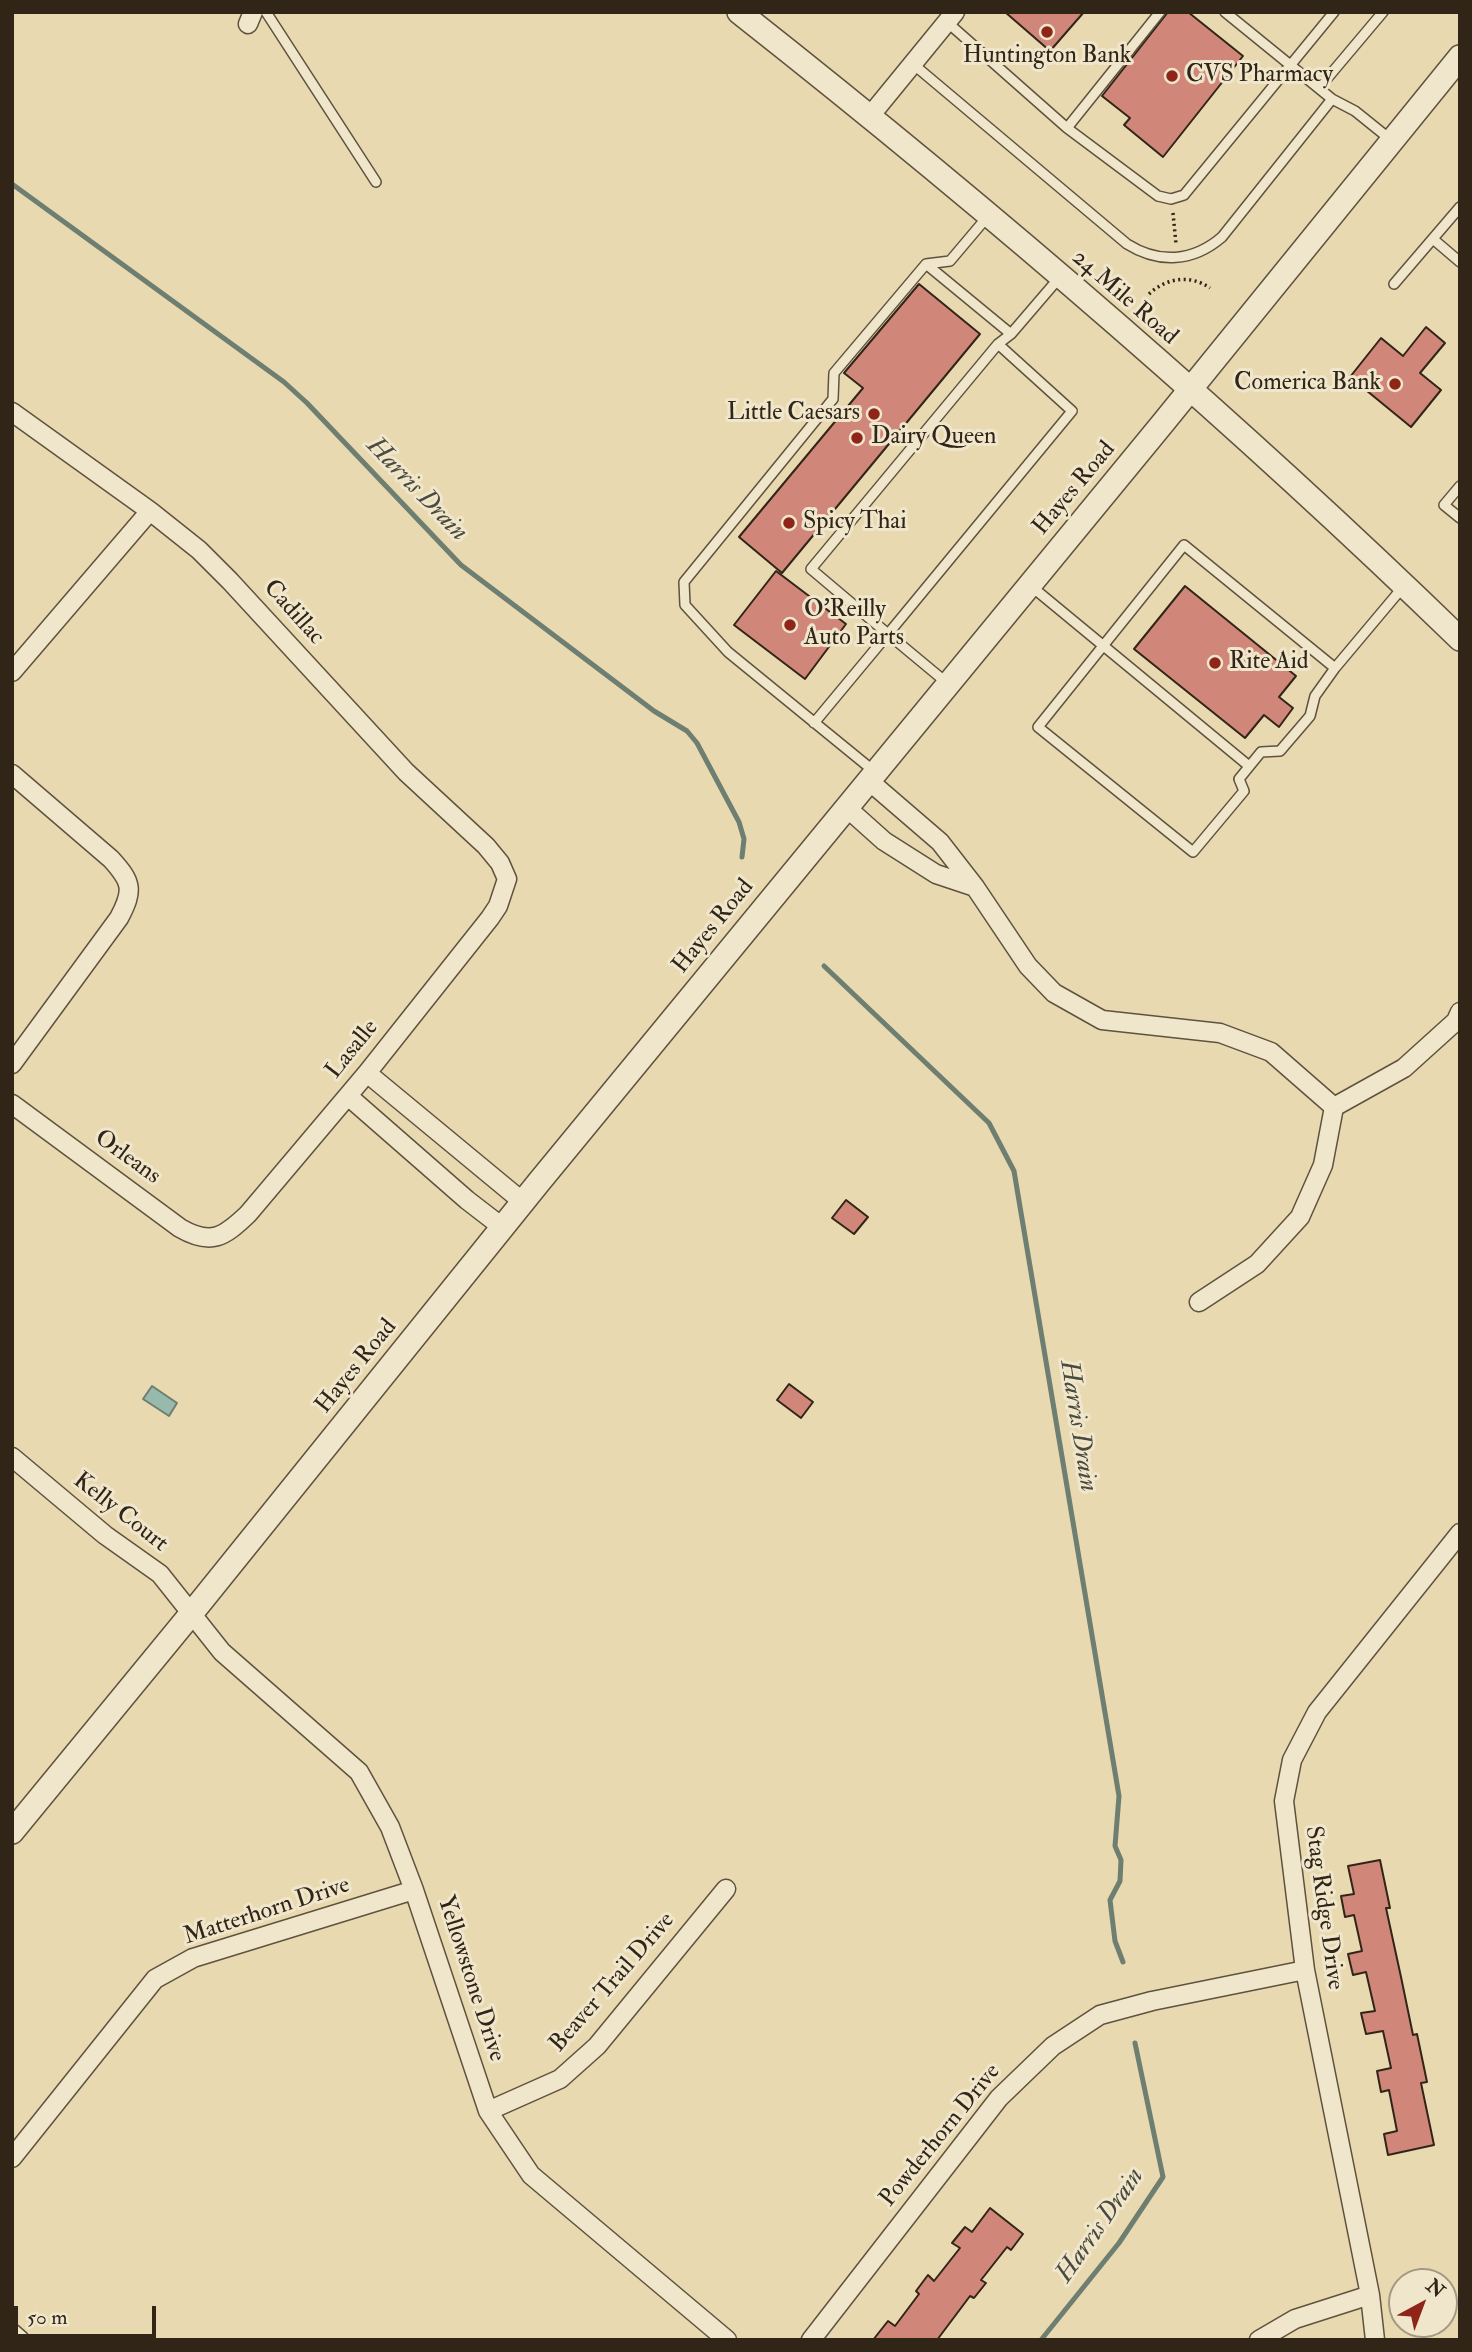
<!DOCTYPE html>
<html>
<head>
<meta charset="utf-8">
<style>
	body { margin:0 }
	#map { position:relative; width:1472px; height:2352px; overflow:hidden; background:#e8d9b0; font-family:"IM FELL Double Pica",serif }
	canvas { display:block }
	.frame { position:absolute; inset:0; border:14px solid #312518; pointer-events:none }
	.north { position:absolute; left:1388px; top:2268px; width:70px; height:70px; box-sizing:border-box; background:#f0e6cc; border:2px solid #a49984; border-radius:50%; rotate:41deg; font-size:19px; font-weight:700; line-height:28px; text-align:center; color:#312518 }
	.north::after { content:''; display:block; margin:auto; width:24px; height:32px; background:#8f2418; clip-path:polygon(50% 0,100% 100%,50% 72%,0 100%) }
	.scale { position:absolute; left:14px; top:2306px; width:142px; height:32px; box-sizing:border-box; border:4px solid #312518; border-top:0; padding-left:9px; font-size:21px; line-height:24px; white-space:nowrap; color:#312518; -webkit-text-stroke:5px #f0e6cc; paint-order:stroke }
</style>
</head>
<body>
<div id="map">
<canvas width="1472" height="2352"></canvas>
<div class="frame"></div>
<div class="north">N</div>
<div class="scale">50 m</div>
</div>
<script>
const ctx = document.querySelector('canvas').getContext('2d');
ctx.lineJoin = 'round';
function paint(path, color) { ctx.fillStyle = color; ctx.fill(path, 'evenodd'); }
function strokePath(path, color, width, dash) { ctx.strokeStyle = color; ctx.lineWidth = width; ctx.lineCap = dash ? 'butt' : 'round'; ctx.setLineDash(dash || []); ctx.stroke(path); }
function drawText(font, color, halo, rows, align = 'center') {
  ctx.font = font + ' "IM FELL Double Pica",serif'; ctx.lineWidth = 6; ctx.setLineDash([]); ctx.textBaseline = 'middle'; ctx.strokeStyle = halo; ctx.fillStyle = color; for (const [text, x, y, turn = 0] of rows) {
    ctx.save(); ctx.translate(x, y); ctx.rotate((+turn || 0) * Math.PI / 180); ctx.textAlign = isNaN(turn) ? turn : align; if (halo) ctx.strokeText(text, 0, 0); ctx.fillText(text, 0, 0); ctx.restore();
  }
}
const water = new Path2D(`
	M 152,1386 L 177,1403 L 169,1416 L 143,1399 Z`);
paint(water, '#97baac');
strokePath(water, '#6e7e71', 2);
strokePath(new Path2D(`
	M 12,184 L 284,382 L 307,403 L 461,565 L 654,711 L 687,731 L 697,743 L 739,822 L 744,839 L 742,857
	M 824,966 L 989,1123 L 1014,1171 L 1119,1796 L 1115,1846 L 1121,1860 L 1120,1881 L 1110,1900 L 1115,1941 L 1123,1962
	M 1041,2340 L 1119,2243 L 1163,2177 L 1135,2043`), '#6e7e71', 5);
const building = new Path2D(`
	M 1005,12 L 1084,12 L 1050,51 Z
	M 1168,12 L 1188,12 L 1243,56 L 1163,157 L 1124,125 L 1130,118 L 1102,96 Z
	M 919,284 L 980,334 L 782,573 L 739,537 L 863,388 L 844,373 Z
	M 1426,327 L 1445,343 L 1420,373 L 1441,390 L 1411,427 L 1350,377 L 1381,338 L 1403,356 Z
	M 776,571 L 846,624 L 805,679 L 734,625 Z
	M 1185,586 L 1296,676 L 1279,697 L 1293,708 L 1279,727 L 1264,715 L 1245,738 L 1134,649 Z
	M 846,1200 L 868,1217 L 854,1234 L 832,1218 Z
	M 789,1384 L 813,1402 L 801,1418 L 777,1400 Z
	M 1380,1860 L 1390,1908 L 1386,1908 L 1401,1977 L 1413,2035 L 1417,2034 L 1427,2082 L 1421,2083 L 1434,2145 L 1388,2155 L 1384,2134 L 1397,2131 L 1389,2090 L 1381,2092 L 1377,2071 L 1391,2068 L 1383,2031 L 1366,2034 L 1361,2013 L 1375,2011 L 1366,1972 L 1353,1975 L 1348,1954 L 1362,1951 L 1354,1915 L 1345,1917 L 1341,1896 L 1354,1894 L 1348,1866 Z
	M 990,2208 L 1023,2234 L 1011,2250 L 1007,2247 L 981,2280 L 986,2283 L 974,2298 L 970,2296 L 937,2340 L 873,2340 L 888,2321 L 895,2326 L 919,2294 L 916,2291 L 928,2275 L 934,2281 L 960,2248 L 952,2243 L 965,2227 L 972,2232 Z`);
paint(building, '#d1867a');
strokePath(building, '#312518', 2);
const service = new Path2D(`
	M 266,12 L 376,182
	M 1225,12 L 1332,99 L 1355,111 L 1391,140
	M 947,22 L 1067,128 L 1160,12
	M 913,64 L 1127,244 C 1159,264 1193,262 1222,237 L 1332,99
	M 1319,88 L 1383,12
	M 1067,128 L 1158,196 L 1171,199 L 1184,195 L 1334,12
	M 1433,239 L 1460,262
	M 926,264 L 1011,334
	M 1394,284 L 1460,207
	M 1460,486 L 1444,505 L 1460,518
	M 1031,586 L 1249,766
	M 1335,668 L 1184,545 L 1038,727 L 1193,852 L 1244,791 L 1239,779 L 1261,752 L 1280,751 L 1310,716 L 1315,696 L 1335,668 L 1403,587
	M 947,683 L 888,634 L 1072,411 L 998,344 L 1011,334 L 1059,278
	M 814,723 L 888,634 L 811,569 L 998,344
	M 875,772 L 728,652 L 685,605 L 684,582 L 833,399 L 834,373 L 926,264 L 950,261 L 988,216`);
const minor = new Path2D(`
	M 248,24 L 253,12
	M 870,116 L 955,12
	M 12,412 L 150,511 L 199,550 L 230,581 L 406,772 L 486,846 L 500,863 L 507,879 L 498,906 L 490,918 L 367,1073 L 248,1214 C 224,1237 211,1246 180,1228 L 12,1104
	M 12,672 L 150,511
	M 12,774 L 111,859 C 132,882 134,890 119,918 L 12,1064
	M 868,780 L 940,842 L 975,887 L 1028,966 L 1054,993 L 1102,1020 L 1220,1033 L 1271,1052 L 1334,1107
	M 846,807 L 884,841 L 936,874 L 975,887
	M 367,1073 L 523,1202
	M 348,1096 L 467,1200 L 502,1227
	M 1334,1107 L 1404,1068 L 1456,1021 L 1460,1012
	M 1199,1302 L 1257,1264 L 1300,1217 L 1323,1165 L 1334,1107
	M 12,1457 L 105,1535 L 160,1574 L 222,1652 L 359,1772 L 390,1827 L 414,1890 L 488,2111 L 531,2175 L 727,2340
	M 488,2111 L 560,2079 L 597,2046 L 726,1889
	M 12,2158 L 155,1979 L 193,1958 L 414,1890
	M 12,2333 L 20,2340
	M 811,2340 L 999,2098 L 1053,2046 L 1100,2015 L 1152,2001 L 1305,1970
	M 1259,2340 L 1295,2319 L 1370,2295
	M 1375,2340 L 1370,2295 L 1305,1970 L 1284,1801 L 1292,1760 L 1317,1712 L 1460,1533`);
const tertiary = new Path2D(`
	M 739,12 C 989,209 1232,418 1460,639
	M 12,1832 L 191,1614 L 539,1182 L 1163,423 L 1460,57`);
strokePath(service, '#5f523e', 12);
strokePath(minor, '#5f523e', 21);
strokePath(tertiary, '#5f523e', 26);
strokePath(new Path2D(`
	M 1173,213 L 1176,244
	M 1149,294 C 1166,278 1190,274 1210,288`), '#312518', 3.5, [2, 3.5]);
strokePath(service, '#f0e6cc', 9);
strokePath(minor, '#f0e6cc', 18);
strokePath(tertiary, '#f0e6cc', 23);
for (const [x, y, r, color] of [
	[1047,32,7,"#8f2418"],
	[1172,76,7,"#8f2418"],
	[1395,384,7,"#8f2418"],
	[874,414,7,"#8f2418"],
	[857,438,7,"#8f2418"],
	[789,523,7,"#8f2418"],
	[790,625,7,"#8f2418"],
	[1215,663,7,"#8f2418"]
]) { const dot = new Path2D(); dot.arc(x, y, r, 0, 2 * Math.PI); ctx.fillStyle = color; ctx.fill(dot); strokePath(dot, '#f0e6cc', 2.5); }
drawText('24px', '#312518', '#f0e6cc', [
	["Huntington Bank",1047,57,"center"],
	["CVS Pharmacy",1186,76],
	["Comerica Bank",1381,384,"right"],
	["Little Caesars",860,414,"right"],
	["Dairy Queen",871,438],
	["Spicy Thai",803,523],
	["O'Reilly",804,611],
	["Auto Parts",804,639],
	["Rite Aid",1229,663]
], 'left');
drawText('24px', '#312518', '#f0e6cc', [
	["24 Mile Road",1124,298,41],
	["Hayes Road",1075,489,-50],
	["Cadillac",293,613,48],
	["Hayes Road",714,927,-51],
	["Lasalle",353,1050,-51],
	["Orleans",127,1158,36],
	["Hayes Road",357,1367,-51],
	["Kelly Court",120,1513,38],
	["Stag Ridge Drive",1323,1908,82],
	["Matterhorn Drive",267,1912,-18],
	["Yellowstone Drive",470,1979,72],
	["Beaver Trail Drive",613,1983,-49],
	["Powderhorn Drive",941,2136,-51]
]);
drawText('italic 26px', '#4a4a3d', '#f0e6cc', [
	["Harris Drain",416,490,46],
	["Harris Drain",1077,1426,81],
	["Harris Drain",1101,2226,-55]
]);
</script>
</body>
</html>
